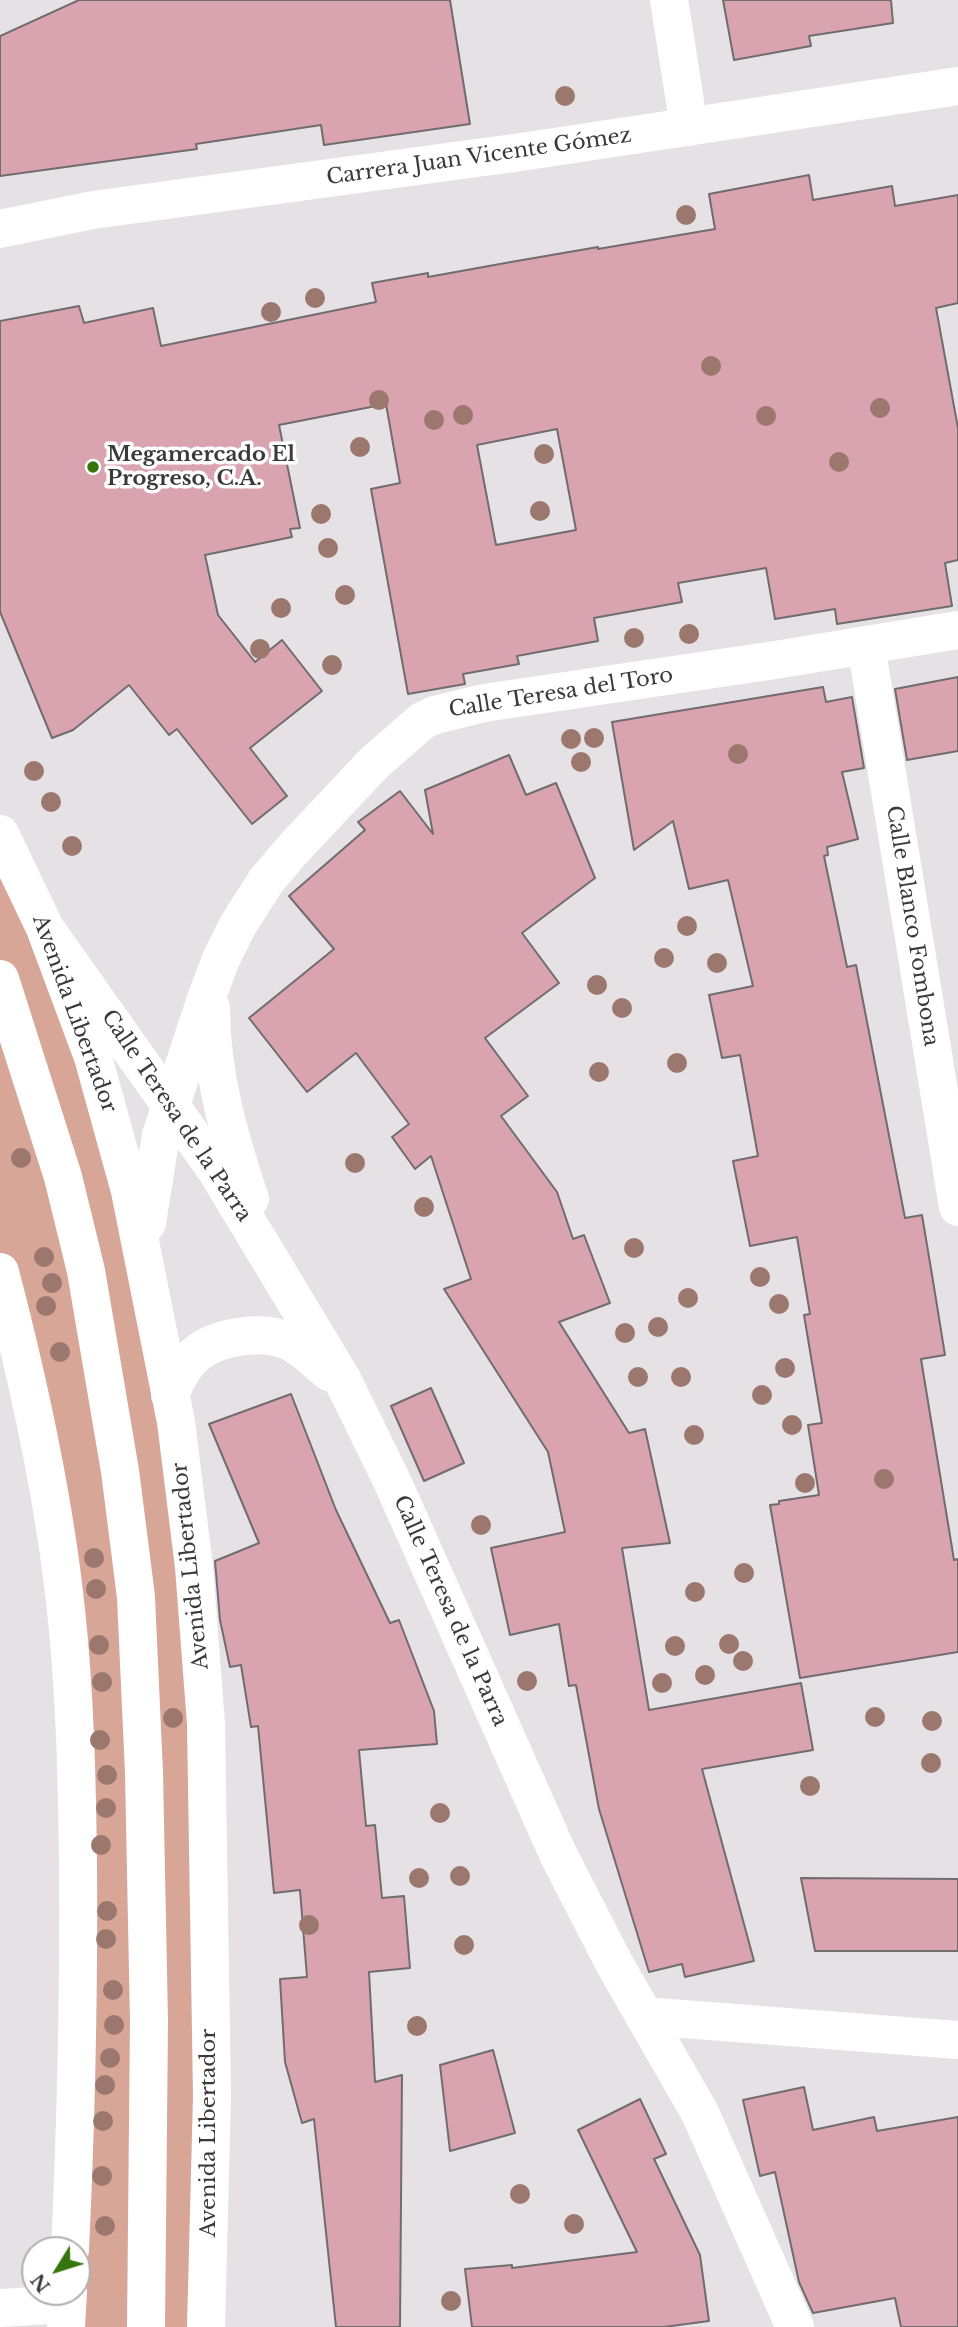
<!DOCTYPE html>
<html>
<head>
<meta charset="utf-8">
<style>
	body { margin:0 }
	#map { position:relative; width:958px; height:2327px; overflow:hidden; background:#e5e1e4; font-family:"Libre Baskerville",serif }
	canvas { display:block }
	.north { position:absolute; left:21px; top:2236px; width:70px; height:70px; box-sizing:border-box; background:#fff; border:2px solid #b1b0b1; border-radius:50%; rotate:232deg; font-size:19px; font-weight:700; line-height:28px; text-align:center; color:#3b3a3b }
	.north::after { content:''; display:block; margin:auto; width:24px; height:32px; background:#36740d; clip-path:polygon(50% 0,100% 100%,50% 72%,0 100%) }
</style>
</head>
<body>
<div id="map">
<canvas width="958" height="2327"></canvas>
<div class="north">N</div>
</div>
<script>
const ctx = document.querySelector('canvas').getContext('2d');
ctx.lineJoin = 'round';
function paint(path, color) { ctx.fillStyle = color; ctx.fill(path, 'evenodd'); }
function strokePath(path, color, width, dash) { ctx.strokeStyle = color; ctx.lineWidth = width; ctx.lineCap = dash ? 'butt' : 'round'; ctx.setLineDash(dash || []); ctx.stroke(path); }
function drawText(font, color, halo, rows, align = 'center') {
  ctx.font = font + ' "Libre Baskerville",serif'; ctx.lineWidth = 7; ctx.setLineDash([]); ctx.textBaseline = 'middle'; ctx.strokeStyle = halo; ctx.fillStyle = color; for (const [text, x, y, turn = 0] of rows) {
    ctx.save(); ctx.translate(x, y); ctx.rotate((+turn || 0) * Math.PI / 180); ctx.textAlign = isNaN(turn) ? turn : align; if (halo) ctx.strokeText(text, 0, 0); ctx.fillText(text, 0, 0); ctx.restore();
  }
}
paint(new Path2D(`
	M 0,834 L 62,969 L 194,1567 L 206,2327 L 66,2327 L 77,2292 L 77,1780 L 0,1272 Z`), '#d8a697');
const building = new Path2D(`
	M 79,0 L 450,0 L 470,124 L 324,145 L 321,125 L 196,144 L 197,149 L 0,176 L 0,36 Z
	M 723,0 L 891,0 L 893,23 L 809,36 L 811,46 L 734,60 Z
	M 809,175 L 813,200 L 892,186 L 895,206 L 958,195 L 958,303 L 936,308 L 958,428 L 958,560 L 945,563 L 952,606 L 837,624 L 835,609 L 775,619 L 766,568 L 678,583 L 682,602 L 594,618 L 598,641 L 517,656 L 519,664 L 463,674 L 465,684 L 408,694 L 371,489 L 400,483 L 386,404 L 279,425 L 300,528 L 290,529 L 292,537 L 205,555 L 218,615 L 255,662 L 282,640 L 322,691 L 250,748 L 287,796 L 252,824 L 177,729 L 169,735 L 129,685 L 73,730 L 52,738 L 0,612 L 0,321 L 79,306 L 84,323 L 153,308 L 161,346 L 376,302 L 372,283 L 428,273 L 428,277 L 511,262 L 598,247 L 598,249 L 715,229 L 709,194 ZM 557,429 L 576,530 L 496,545 L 477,445 Z
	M 958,677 L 958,751 L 907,760 L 895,689 Z
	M 823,687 L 826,702 L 852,697 L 864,768 L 842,772 L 858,839 L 827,847 L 828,855 L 824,856 L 847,967 L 856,965 L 905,1218 L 922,1215 L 933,1281 L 945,1355 L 921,1359 L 954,1560 L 958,1559 L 958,1652 L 800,1678 L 770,1505 L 779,1504 L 779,1501 L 819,1495 L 808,1425 L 822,1423 L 804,1315 L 810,1314 L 797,1237 L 750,1246 L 733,1161 L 758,1156 L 740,1055 L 722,1058 L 709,995 L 753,986 L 728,880 L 689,889 L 673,821 L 634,850 L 612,722 Z
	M 509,755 L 526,795 L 556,783 L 595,878 L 522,933 L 559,983 L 485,1038 L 528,1096 L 501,1116 L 557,1192 L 573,1239 L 584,1235 L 610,1303 L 559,1322 L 629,1433 L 645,1429 L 670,1543 L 622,1548 L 649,1710 L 801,1683 L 813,1750 L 702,1769 L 754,1961 L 685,1977 L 682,1964 L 649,1972 L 599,1809 L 576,1685 L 569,1686 L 559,1624 L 510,1635 L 491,1548 L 565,1532 L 548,1452 L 444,1289 L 471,1279 L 431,1156 L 415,1169 L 392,1137 L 409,1124 L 356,1053 L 307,1092 L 249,1018 L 334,949 L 289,896 L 365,830 L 358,822 L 400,791 L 433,834 L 425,790 Z
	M 431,1388 L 464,1463 L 424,1481 L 391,1406 Z
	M 291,1394 L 336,1510 L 390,1623 L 399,1620 L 434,1711 L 437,1744 L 359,1750 L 366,1826 L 375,1825 L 382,1898 L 404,1896 L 410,1968 L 369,1972 L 375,2082 L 402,2075 L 400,2327 L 336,2327 L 314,2119 L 302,2123 L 285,2062 L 280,1979 L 307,1977 L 300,1890 L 274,1893 L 258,1726 L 251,1727 L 241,1665 L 230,1667 L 220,1620 L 215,1561 L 259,1543 L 209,1424 Z
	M 801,1878 L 958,1879 L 958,1951 L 815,1951 Z
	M 493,2050 L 515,2133 L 450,2151 L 440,2065 Z
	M 804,2087 L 813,2130 L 874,2117 L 877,2131 L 958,2117 L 958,2327 L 901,2327 L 895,2298 L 813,2313 L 799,2282 L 775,2172 L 760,2176 L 743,2100 Z
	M 640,2099 L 666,2154 L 654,2159 L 700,2255 L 709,2321 L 664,2327 L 472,2327 L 465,2269 L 512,2265 L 512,2268 L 637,2252 L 578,2130 Z`);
paint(building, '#d9a3af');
strokePath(building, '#716c6d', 2);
strokePath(new Path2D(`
	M 669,0 L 689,127
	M 0,229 L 93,210 L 521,152 L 958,86
	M 866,645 L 958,1207
	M 0,834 L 45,928 L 93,1057 L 130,1191 L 176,1422 L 194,1567 L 206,1724 L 212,2096 L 206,2327
	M 45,928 L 216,1170 L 342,1379 L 392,1481 L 558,1854 L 614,1963 L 700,2113 L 795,2327
	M 211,1008 C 211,1074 229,1136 250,1199
	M 147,1223 L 161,1135 L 206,999 L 221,959 L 238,925 L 266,881 L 295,847 L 374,763 L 422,721 L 435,715 L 484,703 L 775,660 L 958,630
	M 170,1395 C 176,1381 181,1369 192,1358 C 213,1336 263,1329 290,1342 C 304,1349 317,1362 329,1372
	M 644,2016 L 958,2040
	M 0,2308 L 67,2304`), '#fff', 38);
strokePath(new Path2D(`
	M 0,979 L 63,1177 L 86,1271 L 120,1471 L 136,1597 L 144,1773 L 149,2021 L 146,2327
	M 0,1272 C 29,1383 54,1496 66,1610 C 75,1694 77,1779 78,1864 C 79,1992 76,2121 70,2250
	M 66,2327 L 68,2292`), '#fff', 38);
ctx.fillStyle = '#9b776e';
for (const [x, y] of [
	[565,96],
	[686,215],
	[315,298],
	[271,312],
	[711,366],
	[379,400],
	[880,408],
	[463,415],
	[766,416],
	[434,420],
	[360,447],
	[544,454],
	[839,462],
	[540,511],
	[321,514],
	[328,548],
	[345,595],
	[281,608],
	[689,634],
	[634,638],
	[260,649],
	[332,665],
	[594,738],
	[571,739],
	[738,754],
	[581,762],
	[34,771],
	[51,802],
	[72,846],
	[687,926],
	[664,958],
	[717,963],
	[597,985],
	[622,1008],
	[677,1063],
	[599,1072],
	[21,1158],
	[355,1163],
	[424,1207],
	[634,1248],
	[44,1257],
	[760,1277],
	[52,1283],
	[688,1298],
	[779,1304],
	[46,1306],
	[658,1327],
	[625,1333],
	[60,1352],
	[785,1368],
	[638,1377],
	[681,1377],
	[762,1395],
	[792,1425],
	[694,1435],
	[884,1479],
	[805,1483],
	[481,1525],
	[94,1558],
	[744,1573],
	[96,1589],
	[695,1592],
	[729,1644],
	[99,1645],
	[675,1646],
	[743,1661],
	[705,1675],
	[527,1681],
	[102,1682],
	[662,1683],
	[875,1717],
	[173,1718],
	[932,1721],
	[100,1740],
	[931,1763],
	[107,1775],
	[810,1786],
	[106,1808],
	[440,1813],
	[101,1845],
	[460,1876],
	[419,1878],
	[107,1911],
	[309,1925],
	[106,1939],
	[464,1945],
	[113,1990],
	[114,2025],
	[417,2026],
	[110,2058],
	[105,2085],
	[103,2121],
	[102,2176],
	[520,2194],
	[574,2224],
	[105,2226],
	[451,2301]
]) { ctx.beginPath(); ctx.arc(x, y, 10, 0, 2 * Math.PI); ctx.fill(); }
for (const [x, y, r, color] of [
	[93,467,7,"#36740d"]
]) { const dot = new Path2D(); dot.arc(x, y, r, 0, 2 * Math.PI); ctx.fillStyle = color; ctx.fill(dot); strokePath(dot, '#fff', 2.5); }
drawText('21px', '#3b3a3b', '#fff', [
	["Carrera Juan Vicente Gómez",479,157,-8],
	["Calle Teresa del Toro",561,693,-9],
	["Calle Blanco Fombona",912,926,81],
	["Avenida Libertador",74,1014,70],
	["Calle Teresa de la Parra",176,1116,56],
	["Avenida Libertador",191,1566,-96],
	["Calle Teresa de la Parra",450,1611,66],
	["Avenida Libertador",209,2133,-90]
]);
drawText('bold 21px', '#3b3a3b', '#fff', [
	["Megamercado El",107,455],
	["Progreso, C.A.",107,479]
], 'left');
</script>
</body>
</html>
